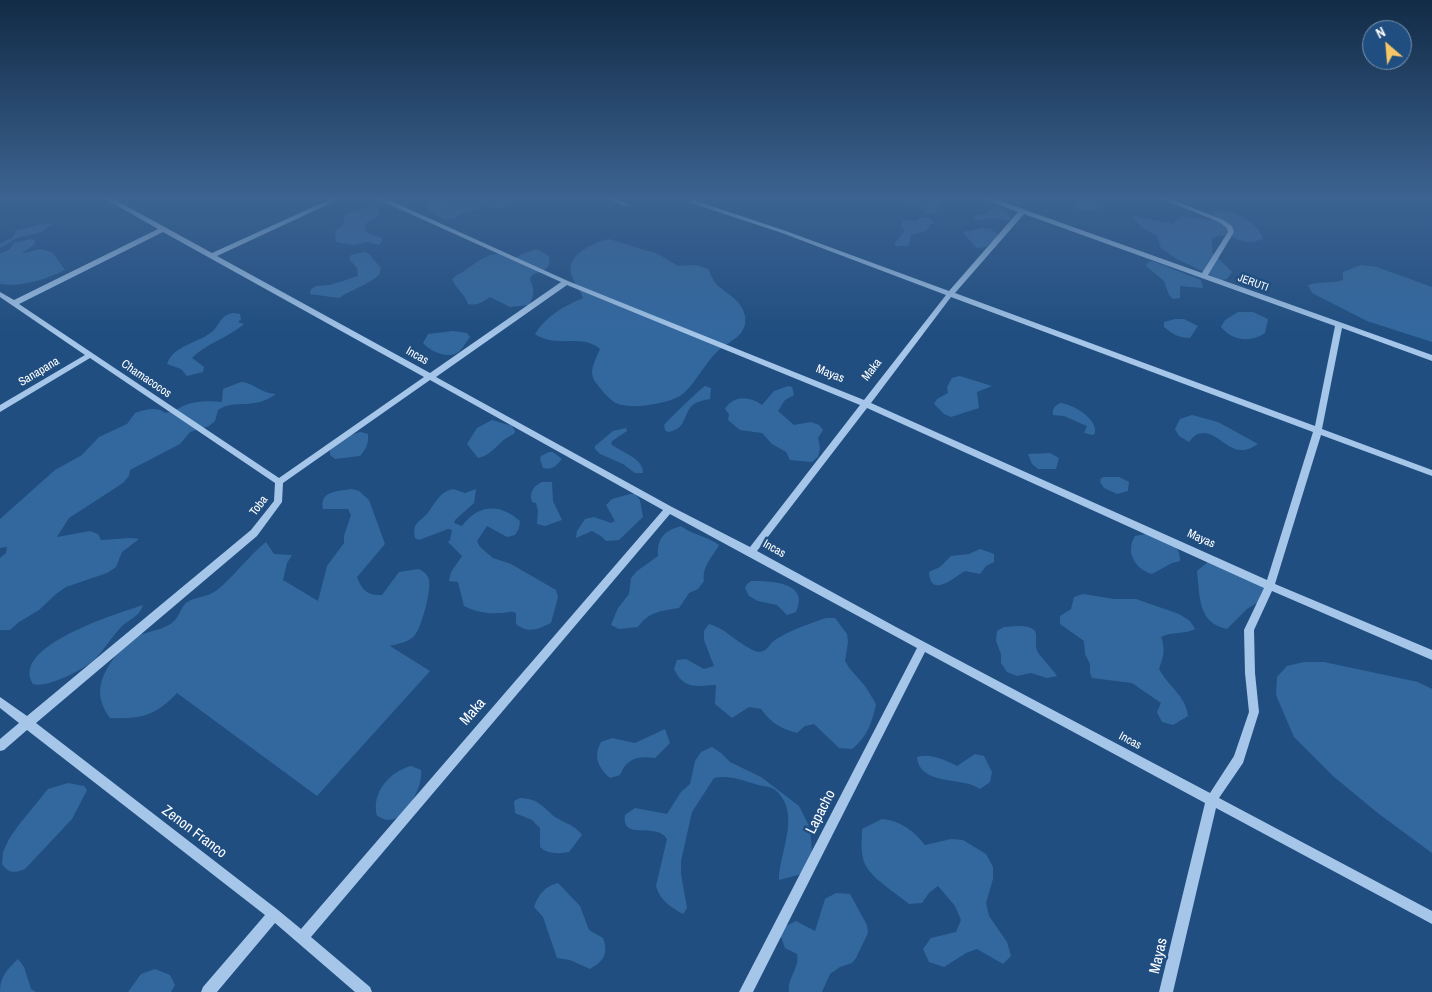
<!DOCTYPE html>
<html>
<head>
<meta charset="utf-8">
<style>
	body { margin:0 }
	#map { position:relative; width:1432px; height:992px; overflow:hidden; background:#204e80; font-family:"Archivo Narrow",sans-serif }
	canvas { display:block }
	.north { position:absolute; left:1362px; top:20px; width:50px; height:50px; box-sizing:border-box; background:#204e80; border:1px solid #7995b3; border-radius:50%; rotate:333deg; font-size:14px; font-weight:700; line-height:20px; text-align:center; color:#fff }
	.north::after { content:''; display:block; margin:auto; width:18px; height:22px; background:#f6c665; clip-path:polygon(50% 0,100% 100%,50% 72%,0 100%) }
</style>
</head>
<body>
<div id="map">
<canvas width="1432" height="992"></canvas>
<div class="north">N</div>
</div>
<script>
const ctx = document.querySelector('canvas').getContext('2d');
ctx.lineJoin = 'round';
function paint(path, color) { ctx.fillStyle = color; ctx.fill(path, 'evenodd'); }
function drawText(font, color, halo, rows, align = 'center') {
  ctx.font = font + ' "Archivo Narrow",sans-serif'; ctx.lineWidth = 5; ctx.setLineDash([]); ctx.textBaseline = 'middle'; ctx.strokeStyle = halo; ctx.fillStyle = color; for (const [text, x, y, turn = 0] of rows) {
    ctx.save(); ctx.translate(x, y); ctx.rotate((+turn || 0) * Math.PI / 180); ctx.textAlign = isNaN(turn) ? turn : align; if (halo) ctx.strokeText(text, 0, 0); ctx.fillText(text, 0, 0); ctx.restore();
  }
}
paint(new Path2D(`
	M 429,197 L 452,197 L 457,206 L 462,208 L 488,197 L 505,197 L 508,202 L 503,208 L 484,207 L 460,214 L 452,220 L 441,218 L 426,208 L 425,206 Z
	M 907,197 L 941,197 L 942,202 L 935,213 L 926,214 L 921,206 L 912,205 L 908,203 Z
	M 1079,197 L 1096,197 L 1099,211 L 1081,211 L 1074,205 Z
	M 371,206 L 377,207 L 380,214 L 367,223 L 365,227 L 367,233 L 382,238 L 382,241 L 379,245 L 367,242 L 353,245 L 336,242 L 335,231 L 344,224 L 344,218 L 346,214 Z
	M 995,207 L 1004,209 L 1011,218 L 1009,221 L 992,218 L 981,221 L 973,219 L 976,216 L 987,214 Z
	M 1221,210 C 1235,211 1259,223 1263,239 C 1258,240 1252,243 1247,242 C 1232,240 1229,230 1212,238 L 1212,252 L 1232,272 L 1227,279 L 1221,280 L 1177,259 L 1161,248 L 1157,236 L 1141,227 L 1132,216 L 1173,224 L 1182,216 L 1211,220 L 1212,214 Z
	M 922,217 L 929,218 L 936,224 L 931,224 L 926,231 L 911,235 L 909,246 L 896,246 L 894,244 L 905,231 L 901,226 L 903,220 L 916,221 Z
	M 48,223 L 54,225 L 48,227 L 42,232 L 17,238 L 0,248 L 0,244 L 13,237 L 16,230 Z
	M 982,228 L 990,229 L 999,235 L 986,247 L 976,248 L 963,232 Z
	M 30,239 L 35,240 L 35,244 L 21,254 L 40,249 L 52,252 L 65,270 C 44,280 23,287 0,284 L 0,254 L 10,249 L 14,243 Z
	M 609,239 L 658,254 L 678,266 L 696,265 L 708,269 C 711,274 713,281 717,285 C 728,295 742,300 745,316 C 748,335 731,340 719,350 C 705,362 693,388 680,396 C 666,404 631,410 616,403 C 609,399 605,394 600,388 C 595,382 592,378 592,371 C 593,364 597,356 600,349 C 581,333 556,349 535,334 C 547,315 563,307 583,298 C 580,289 573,282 571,273 C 567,254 595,242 609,239 Z
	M 537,249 L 549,256 C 551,272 542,269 531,276 L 530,280 C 535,289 534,296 529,305 L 510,307 L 490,297 C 482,302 478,306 468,304 C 465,294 456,289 452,279 L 457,275 C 470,269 484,253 499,254 C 506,255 511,258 518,257 L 522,254 Z
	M 364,252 L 369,254 L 381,268 L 379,275 C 368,285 352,289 339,298 L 310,294 L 311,289 L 316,286 L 330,285 L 358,276 L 357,268 L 349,259 L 351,255 Z
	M 1152,261 L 1201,280 L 1203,288 L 1180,286 L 1180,298 L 1173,299 L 1169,295 L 1164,281 L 1146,266 L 1147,263 Z
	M 1361,265 L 1377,267 L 1432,287 L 1432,342 L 1367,321 L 1312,293 L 1308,285 C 1320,281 1331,284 1343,280 L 1343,272 Z
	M 1238,312 L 1253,312 L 1268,319 L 1265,333 C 1251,343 1232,341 1221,327 L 1225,320 Z
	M 234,313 L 240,314 L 241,319 L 238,322 L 244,324 C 228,338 207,343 192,358 L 204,367 L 203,372 L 187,376 L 181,369 L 167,364 C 174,344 201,343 214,330 C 221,322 222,314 234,313 Z
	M 1175,319 L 1184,319 L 1198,326 L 1190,338 C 1178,338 1173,334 1164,327 L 1164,322 Z
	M 453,331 L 467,333 L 470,337 C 466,342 462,350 457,353 C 446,359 430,351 423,343 L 428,334 Z
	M 960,376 L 992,386 L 977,392 L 979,408 L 951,417 L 944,414 L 934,404 L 937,399 L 948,393 L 947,387 L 952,378 Z
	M 241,382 C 254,383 262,394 276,394 C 253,411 236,398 218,410 L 215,421 L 209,426 L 190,432 L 180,444 L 130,470 L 129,476 L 123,483 L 69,518 L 57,537 L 90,531 L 98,534 L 101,540 L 131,538 L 139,539 L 122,552 L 116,567 L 107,573 L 66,587 L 56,594 L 39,610 L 19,622 L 10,630 L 0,630 L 0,558 L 6,553 L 7,547 L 0,548 L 0,519 L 55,470 L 82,455 L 99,437 L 127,424 L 135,413 C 145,410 156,406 165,413 C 175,412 182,405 192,403 C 201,401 212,401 222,402 L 223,389 Z
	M 705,386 L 711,388 L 710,399 C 705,400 699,401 694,404 C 682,413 688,429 668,432 L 665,430 L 664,425 C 668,420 701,388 705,386 Z
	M 788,386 L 792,387 L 794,395 L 785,400 L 778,411 L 794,425 L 811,422 L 819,425 L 823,430 L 818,438 L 820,448 L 818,457 L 812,462 L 790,460 L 786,452 L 772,444 L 762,433 L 740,430 L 728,420 L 729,414 L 725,409 C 734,395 749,396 762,405 L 774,391 Z
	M 1061,403 C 1074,405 1098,419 1095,433 L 1093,435 L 1084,433 L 1087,426 L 1064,416 L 1053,415 C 1052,409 1055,405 1061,403 Z
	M 1192,415 L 1218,422 L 1258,444 C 1229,464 1220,427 1198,434 C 1195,435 1191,439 1189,442 L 1179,436 L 1175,429 L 1180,419 Z
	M 492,420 L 512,426 L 515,431 L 514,434 C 498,440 494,455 478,458 L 467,444 L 477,428 Z
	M 626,428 L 627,431 L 612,441 L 611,444 C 620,452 644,458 643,473 L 635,473 L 623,464 L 600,454 L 595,449 L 595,446 L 613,431 Z
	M 360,432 L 368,434 C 369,443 366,449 360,456 L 335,459 L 330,455 L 330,449 L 342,438 Z
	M 549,452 L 553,452 L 562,459 C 557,465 552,471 543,468 L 540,459 L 541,456 Z
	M 1050,453 L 1059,458 L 1056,469 L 1038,469 L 1032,464 L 1028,454 Z
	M 1104,477 L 1119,477 L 1129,482 L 1128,491 L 1117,494 L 1104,488 L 1100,482 L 1101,478 Z
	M 542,482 L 552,482 L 553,501 L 562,520 L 545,526 L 537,524 L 538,511 L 536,503 L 532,502 C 529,493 533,486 542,482 Z
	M 352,489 L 359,491 L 369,500 L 385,544 L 357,577 C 362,590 367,596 382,595 L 399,572 L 419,569 C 424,572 428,574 429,581 C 431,591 422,626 415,635 C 408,643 399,643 390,646 L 430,671 L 317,796 L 177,693 C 155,716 142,719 110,718 C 92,694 101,674 118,653 C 123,647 128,641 135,637 C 145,632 157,631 167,626 C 180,620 178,611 186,603 C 195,596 207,598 217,590 C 235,576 248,556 266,542 L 274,554 L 292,555 L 287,563 L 283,580 L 318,601 L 327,566 L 344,543 L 344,536 L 351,515 L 348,509 L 323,509 C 319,491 338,491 352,489 Z
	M 453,489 L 465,493 L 476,489 L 474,503 L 455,520 L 454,523 L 462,526 C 478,504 500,503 520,521 L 519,528 L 515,535 L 507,537 L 487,526 L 477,541 L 480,547 L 493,558 L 511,564 L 556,590 L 558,597 L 551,623 C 538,629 529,634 516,624 L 516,613 C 510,610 507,613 500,613 C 487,614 476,612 464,606 L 458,582 L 449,581 L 451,572 L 462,556 L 448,542 L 450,540 L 452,530 L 448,529 L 419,540 L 415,538 C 414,534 414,530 415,526 C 418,521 423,518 427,514 C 435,504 439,492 453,489 Z
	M 630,494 L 635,494 L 640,500 L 643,517 L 619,540 L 606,541 L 601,536 L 592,531 L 576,538 L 577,531 L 585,519 L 594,517 L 611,523 L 615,521 L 606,505 L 612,499 Z
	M 681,526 C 694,536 705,535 719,545 C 712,558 702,566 704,581 L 698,589 L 689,593 L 679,608 C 662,611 649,611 638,627 L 619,629 L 611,625 L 618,608 L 629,594 L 631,578 L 637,571 L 658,556 C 657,538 664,531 681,526 Z
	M 1152,533 C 1165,540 1181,544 1180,561 L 1172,563 L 1152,574 C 1135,569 1125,552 1135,536 Z
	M 980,549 L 994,554 L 994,562 L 986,566 L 980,574 L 965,571 C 955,576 931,600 929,572 L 940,567 L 951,556 L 969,554 Z
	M 1209,561 L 1250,573 L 1266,590 L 1261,594 L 1260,601 L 1247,609 L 1227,629 C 1197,623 1200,595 1197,571 Z
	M 751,581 C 771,581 810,582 796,612 L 787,615 L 777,605 L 758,601 L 749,596 L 745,588 L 747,584 Z
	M 1083,594 L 1114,599 L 1136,599 L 1179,614 L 1190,621 L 1195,629 C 1184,635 1172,631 1161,637 C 1166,650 1163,657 1159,669 C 1168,686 1186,696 1188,716 L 1173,725 L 1162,722 L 1157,712 L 1161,703 L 1132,683 L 1092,678 L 1090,673 L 1090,664 L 1085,654 L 1084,641 L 1060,624 L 1060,616 L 1071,609 L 1074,597 Z
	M 143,605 C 140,616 130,619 122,626 C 112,636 105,649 95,659 C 85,669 46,689 33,684 C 9,646 119,613 143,605 Z
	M 826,618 L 835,618 L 847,634 L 848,642 L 845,661 L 850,669 L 865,686 L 876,704 C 872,723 867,737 852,749 L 839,748 L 814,724 L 805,726 L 797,733 C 781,729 770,722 761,709 L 749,707 L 732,718 L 715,704 L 716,685 C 696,686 684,690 674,669 L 677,660 L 686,659 L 704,669 L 714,666 L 704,640 L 704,631 L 709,624 C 725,628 735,641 749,648 C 752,650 757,652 760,652 C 768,651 769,644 775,640 C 790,630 809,624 826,618 Z
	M 1019,626 C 1047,627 1030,641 1039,654 C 1045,662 1051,667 1057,676 L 1047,678 L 1031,673 L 1017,676 L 1007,672 L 1001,663 L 1001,654 L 996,641 L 997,631 L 1004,627 Z
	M 1304,662 L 1324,662 L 1418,682 L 1432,689 L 1432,853 L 1379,814 L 1333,776 L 1294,737 L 1276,695 L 1277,677 L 1287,666 Z
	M 665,729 L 670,743 L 655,758 C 638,756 627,758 620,775 L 610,778 C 598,767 593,757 601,742 L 612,738 L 635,743 Z
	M 712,747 L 721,753 L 730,762 L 761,777 L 799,806 L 810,828 L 812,853 L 802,874 L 779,880 C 779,852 803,812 774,789 C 769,786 761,786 755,784 C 741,780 729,775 714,778 L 692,812 L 681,861 L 681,874 L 687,908 L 683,914 C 671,907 660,901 656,886 L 667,839 C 657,821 621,842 625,815 L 635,808 L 667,814 L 681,792 L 690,784 L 695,761 L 701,752 Z
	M 975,754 L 984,756 L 992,772 L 990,782 L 980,789 C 977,787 973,785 969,784 C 952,779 919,782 917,757 C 931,753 944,760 957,766 Z
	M 411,766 L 421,770 C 424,784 406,821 388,820 C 384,820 380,817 377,816 C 371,793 389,772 411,766 Z
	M 68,783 L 84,786 L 87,790 L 72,819 L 25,869 C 15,873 9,874 2,864 L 3,852 L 9,839 L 18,826 L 48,789 Z
	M 520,798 C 540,799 542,807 555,817 C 564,823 575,825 582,835 L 569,852 C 559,854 547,854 540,847 L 540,828 L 532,820 L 515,813 L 514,801 Z
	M 882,819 C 901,821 913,830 925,845 L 951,839 L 963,840 L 986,854 L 993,867 L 993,879 L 986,903 L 989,916 L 1007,942 L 1011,956 L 1003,964 L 977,949 L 966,953 L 944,967 L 929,962 L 923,949 L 931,938 L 956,932 L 961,920 L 955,906 L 938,886 L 929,893 L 922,903 L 909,904 C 897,894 871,878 865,864 C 860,853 862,841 862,829 Z
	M 558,883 L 580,906 L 589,930 L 603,938 C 609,955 603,961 590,969 L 570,960 L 557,958 L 543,917 L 534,907 C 538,895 545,886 558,883 Z
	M 836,893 L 850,894 L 867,925 L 868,933 L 856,958 L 852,963 L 840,967 L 830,974 L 822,992 L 789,992 C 787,978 800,968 797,954 L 785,948 L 780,934 L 784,927 L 796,921 L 815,931 L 825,899 Z
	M 18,959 L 24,967 L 31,989 L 36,992 L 0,992 C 0,976 7,970 18,959 Z
	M 155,969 L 170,975 L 175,985 L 171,992 L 128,992 L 141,974 Z`), '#33689f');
paint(new Path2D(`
	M 102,197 L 110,197 L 212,253 L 335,197 L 344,197 L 217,256 L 430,373 L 561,282 L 373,197 L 382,197 L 568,281 L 864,400 L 946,295 L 782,233 L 691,203 L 689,197 L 695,197 L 696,201 L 786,231 L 949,291 L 1018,212 L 979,197 L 989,197 L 1202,273 L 1228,232 L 1227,228 L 1219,222 L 1157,197 L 1166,197 L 1223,220 L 1232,226 L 1234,232 L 1208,275 L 1432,355 L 1432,361 L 1342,328 L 1322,429 L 1432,470 L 1432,476 L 1321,435 L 1275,584 L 1432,650 L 1432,660 L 1272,591 L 1254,630 L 1255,673 L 1259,712 L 1243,763 L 1219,798 L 1432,911 L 1432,924 L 1216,808 L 1173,992 L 1159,992 L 1205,803 L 925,652 L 753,992 L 739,992 L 917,648 L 670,514 L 311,937 L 370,987 L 372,992 L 355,992 L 275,923 L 217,992 L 201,992 L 203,987 L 265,915 L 27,730 L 4,750 L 0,751 L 0,739 L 19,723 L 0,708 L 0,697 L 27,716 L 251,530 L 274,501 L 275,483 L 90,358 L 0,412 L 0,405 L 85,355 L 0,297 L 0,292 L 14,300 L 158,229 ZM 1024,214 L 1335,326 L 1315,426 L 955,293 ZM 163,232 L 424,377 L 279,478 L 19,304 ZM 567,285 L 860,405 L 750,547 L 672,507 L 436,377 ZM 951,297 L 1313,432 L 1267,580 L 871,403 ZM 430,380 L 663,510 L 301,929 L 278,910 L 36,723 L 257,536 L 282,502 L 283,483 ZM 867,408 L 1264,588 L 1244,630 L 1245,673 L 1249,712 L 1234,756 L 1210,793 L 896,627 L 757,551 Z
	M 605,197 L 614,197 L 629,205 L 624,206 Z`), '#a5c6e8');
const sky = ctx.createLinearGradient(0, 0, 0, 336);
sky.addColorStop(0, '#122b46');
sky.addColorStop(0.59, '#3c6391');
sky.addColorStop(1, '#3c639100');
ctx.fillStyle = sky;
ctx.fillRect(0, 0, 1432, 336);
drawText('11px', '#fff', '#204e80', [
	["JERUTI",1253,283,20]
]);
drawText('12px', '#fff', '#204e80', [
	["Incas",417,356,29],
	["Maka",872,370,-52],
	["Sanapana",39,372,-31],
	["Mayas",830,374,22],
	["Chamacocos",146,379,34],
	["Toba",259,506,-53],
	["Mayas",1201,539,24],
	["Incas",774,549,29],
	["Incas",1130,741,28]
]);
drawText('15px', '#fff', '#204e80', [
	["Maka",473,712,-49],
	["Lapacho",821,812,-63],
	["Zenon Franco",194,832,37],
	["Mayas",1159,956,-77]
]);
</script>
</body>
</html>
